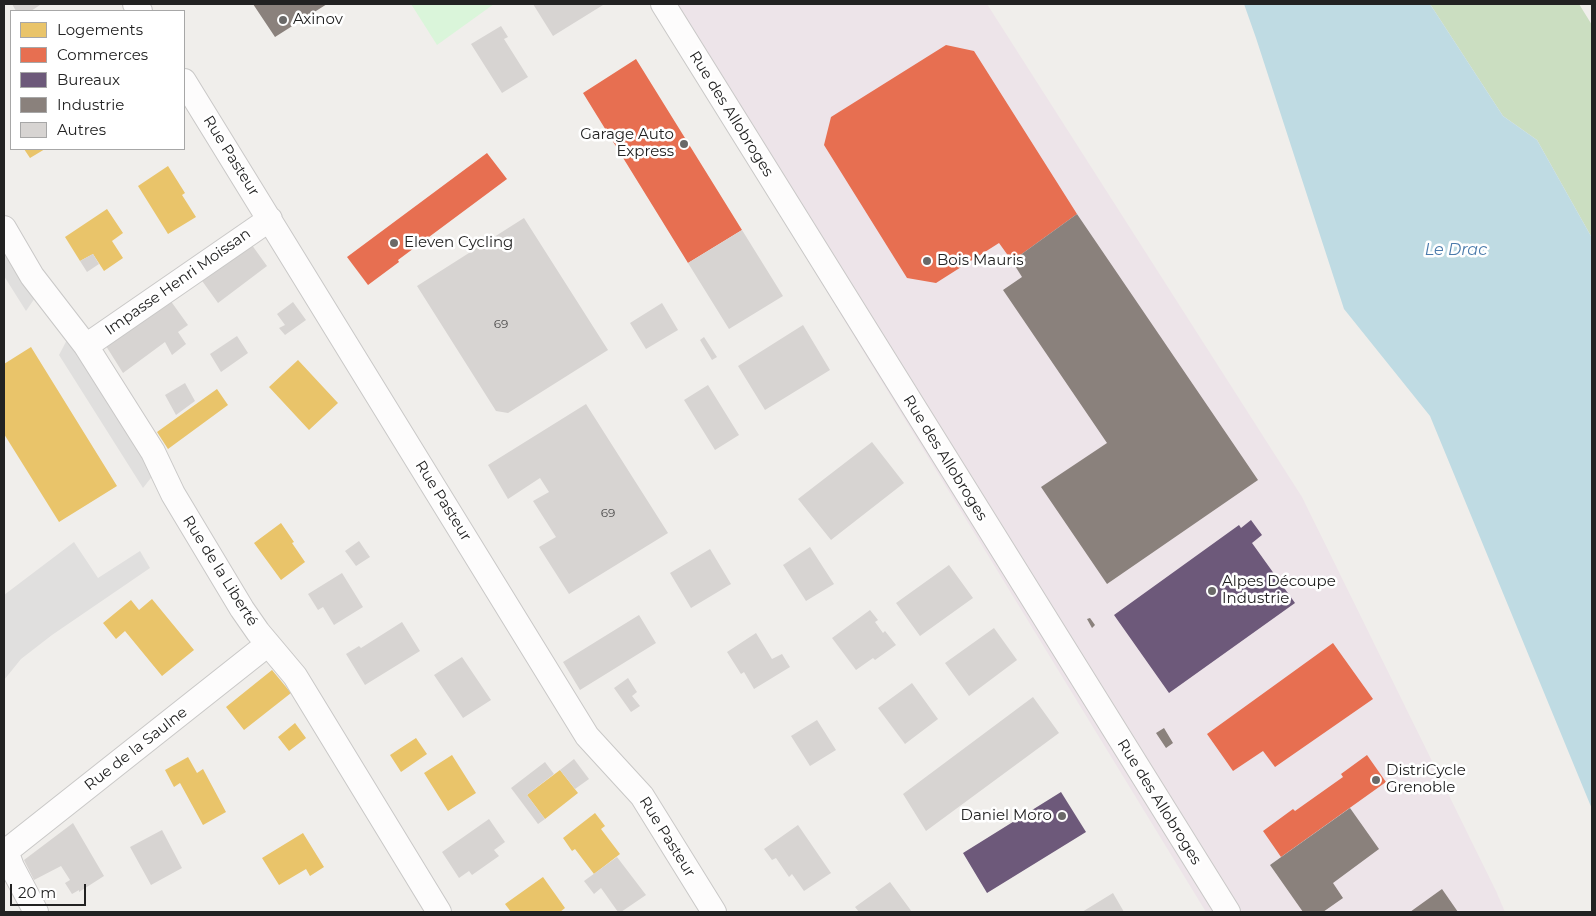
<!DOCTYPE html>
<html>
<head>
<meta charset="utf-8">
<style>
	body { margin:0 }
	#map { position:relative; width:1596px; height:916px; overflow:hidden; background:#f0eeeb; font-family:Montserrat,sans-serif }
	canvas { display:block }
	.frame { position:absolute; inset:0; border:5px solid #222; pointer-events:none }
	.legend { position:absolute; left:10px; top:10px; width:175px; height:140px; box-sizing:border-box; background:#fff; border:1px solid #a7a7a7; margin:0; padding:6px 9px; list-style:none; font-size:15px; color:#222 }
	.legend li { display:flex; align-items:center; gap:10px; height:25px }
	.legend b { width:25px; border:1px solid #a7a7a7 }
	.scale { position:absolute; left:10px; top:884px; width:76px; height:22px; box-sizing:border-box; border:2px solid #222; border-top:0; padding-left:6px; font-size:15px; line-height:18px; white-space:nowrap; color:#222; -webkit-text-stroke:4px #fff; paint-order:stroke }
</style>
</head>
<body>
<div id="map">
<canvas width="1596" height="916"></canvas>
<div class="frame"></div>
<ul class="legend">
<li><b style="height:14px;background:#e9c46a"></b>Logements</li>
<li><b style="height:14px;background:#e76f51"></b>Commerces</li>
<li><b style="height:14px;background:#6d597a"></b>Bureaux</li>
<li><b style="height:14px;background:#8a817c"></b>Industrie</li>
<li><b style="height:14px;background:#d7d4d2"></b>Autres</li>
</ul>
<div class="scale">20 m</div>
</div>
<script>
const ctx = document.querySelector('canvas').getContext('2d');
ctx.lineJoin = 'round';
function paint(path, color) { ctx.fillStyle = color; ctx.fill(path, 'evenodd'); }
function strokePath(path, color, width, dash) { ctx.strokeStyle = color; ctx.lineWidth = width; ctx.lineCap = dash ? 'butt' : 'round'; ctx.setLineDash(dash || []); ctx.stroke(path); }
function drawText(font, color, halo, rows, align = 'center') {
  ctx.font = font + ' Montserrat,sans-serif'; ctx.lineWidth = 5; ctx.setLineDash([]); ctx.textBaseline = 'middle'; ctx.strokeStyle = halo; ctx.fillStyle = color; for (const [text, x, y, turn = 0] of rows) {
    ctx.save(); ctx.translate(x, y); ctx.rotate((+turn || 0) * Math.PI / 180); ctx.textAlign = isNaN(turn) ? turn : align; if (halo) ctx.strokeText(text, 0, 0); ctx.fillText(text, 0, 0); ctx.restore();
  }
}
paint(new Path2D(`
	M 651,4 L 987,4 L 1302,497 L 1496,891 L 1505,912 L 1206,912 Z`), '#ede4e9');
paint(new Path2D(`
	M 1430,4 L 1579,4 L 1592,25 L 1592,238 L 1537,140 L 1503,116 Z`), '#cbdec1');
paint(new Path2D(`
	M 411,4 L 494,4 L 437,45 Z`), '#daf5da');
paint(new Path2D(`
	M 4,243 L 37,295 L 26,311 L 4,276 Z
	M 69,336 L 154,474 L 143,488 L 59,355 Z
	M 74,542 L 98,578 L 140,551 L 150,568 L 52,635 L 21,659 L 4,680 L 4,595 Z`), '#e0dfde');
paint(new Path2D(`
	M 1244,4 L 1430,4 L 1503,116 L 1537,140 L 1592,238 L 1592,809 L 1430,416 L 1344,309 L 1256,38 Z`), '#bfdbe3');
paint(new Path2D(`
	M 24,149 L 45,149 L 30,158 Z
	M 168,166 L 185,193 L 182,195 L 196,217 L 168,234 L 138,186 Z
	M 107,209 L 123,233 L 112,241 L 123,258 L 104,271 L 93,254 L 80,261 L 65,237 Z
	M 31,347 L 117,486 L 59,522 L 4,434 L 4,364 Z
	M 298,360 L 338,403 L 309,430 L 269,387 Z
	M 217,389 L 228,405 L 168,449 L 157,432 Z
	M 281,523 L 294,542 L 292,543 L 305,562 L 281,580 L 254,543 Z
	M 152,599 L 194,650 L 162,676 L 125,631 L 116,639 L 103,623 L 131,600 L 139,610 Z
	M 272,670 L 291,693 L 244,730 L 226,707 Z
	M 295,723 L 306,738 L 289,751 L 278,737 Z
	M 416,738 L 427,754 L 401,772 L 390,755 Z
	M 452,755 L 476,793 L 448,811 L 424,773 Z
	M 188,757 L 197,773 L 203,769 L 226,812 L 203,825 L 180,783 L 174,787 L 165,770 Z
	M 560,770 L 578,793 L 545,819 L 527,795 Z
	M 595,813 L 605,826 L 601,829 L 620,854 L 594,874 L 575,849 L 572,851 L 563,838 Z
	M 303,833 L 324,867 L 310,876 L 306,869 L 279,885 L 262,858 Z
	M 543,877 L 565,908 L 560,912 L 511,912 L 505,904 Z`), '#e9c46a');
paint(new Path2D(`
	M 946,45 L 974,51 L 1077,214 L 1012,261 L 999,243 L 936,283 L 907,278 L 824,145 L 831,117 Z
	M 636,59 L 742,230 L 688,263 L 583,93 Z
	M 487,153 L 507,179 L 398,260 L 399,262 L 368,285 L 347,257 Z
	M 1333,643 L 1373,699 L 1275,767 L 1263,751 L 1233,771 L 1207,734 Z
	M 1367,755 L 1386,782 L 1281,857 L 1263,831 L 1293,809 L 1295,811 L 1343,777 L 1341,774 Z`), '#e76f51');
paint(new Path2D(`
	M 1251,520 L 1262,535 L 1252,543 L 1295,603 L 1169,693 L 1114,615 L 1239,525 L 1241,528 Z
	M 1061,792 L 1086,832 L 987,893 L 963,853 Z`), '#6d597a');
paint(new Path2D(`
	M 253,4 L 327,4 L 275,37 Z
	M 1077,214 L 1258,480 L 1107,584 L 1041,487 L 1107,443 L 1003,290 L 1022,277 L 1012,261 Z
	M 1090,618 L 1095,625 L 1092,628 L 1087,619 Z
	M 1164,728 L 1173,743 L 1166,748 L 1156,733 Z
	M 1350,808 L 1379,849 L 1333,883 L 1343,898 L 1323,912 L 1303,912 L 1270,865 Z
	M 1442,889 L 1458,912 L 1410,912 Z`), '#8a817c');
paint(new Path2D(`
	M 12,4 L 39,4 L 40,5 L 31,11 L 16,11 Z
	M 533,4 L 602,4 L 603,5 L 553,36 Z
	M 501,26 L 508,37 L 504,39 L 528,77 L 502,93 L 471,44 Z
	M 524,218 L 608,350 L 508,413 L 496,411 L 417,286 Z
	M 742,230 L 783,296 L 729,329 L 688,263 Z
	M 249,241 L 267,266 L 218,303 L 200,278 Z
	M 93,254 L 99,264 L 87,272 L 80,261 Z
	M 170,300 L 188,325 L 178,332 L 186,344 L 172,355 L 165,342 L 123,373 L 106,346 Z
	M 293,302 L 306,320 L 285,335 L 279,328 L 285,325 L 277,314 Z
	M 662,303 L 678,330 L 646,349 L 630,323 Z
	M 803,325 L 830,370 L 765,410 L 738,366 Z
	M 237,336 L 248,353 L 221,372 L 210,354 Z
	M 704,337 L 717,357 L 712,360 L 700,340 Z
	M 185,383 L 195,401 L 176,415 L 165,395 Z
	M 708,385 L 739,435 L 715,450 L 684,400 Z
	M 586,404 L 668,533 L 569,594 L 539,547 L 556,537 L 533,501 L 549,492 L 540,478 L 508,499 L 488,465 Z
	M 872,442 L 904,483 L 831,540 L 798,499 Z
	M 359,541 L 370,557 L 356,566 L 345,551 Z
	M 810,547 L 834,584 L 806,601 L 783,565 Z
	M 710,549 L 731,584 L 691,608 L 670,573 Z
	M 949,565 L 973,598 L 920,636 L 896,603 Z
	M 342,573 L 363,607 L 334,625 L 323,607 L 318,610 L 308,594 Z
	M 870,610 L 878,620 L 875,622 L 883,633 L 885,631 L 896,645 L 875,660 L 873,658 L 856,670 L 832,638 Z
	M 639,615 L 656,643 L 580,690 L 563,662 Z
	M 402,622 L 420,651 L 365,685 L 346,654 L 359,646 L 361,648 Z
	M 994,628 L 1017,660 L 969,696 L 945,663 Z
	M 756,633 L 772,659 L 782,654 L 790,667 L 754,689 L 744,672 L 741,674 L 727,652 Z
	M 462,657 L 491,700 L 463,718 L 434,675 Z
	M 628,678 L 637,692 L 632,696 L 640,706 L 631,712 L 614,688 Z
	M 912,683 L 938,719 L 905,744 L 878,708 Z
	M 1033,697 L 1059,733 L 926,831 L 903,794 Z
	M 817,720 L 836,750 L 810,766 L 791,736 Z
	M 574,759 L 589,779 L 575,789 L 560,770 Z
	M 545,762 L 554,774 L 527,795 L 545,819 L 538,824 L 511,788 Z
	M 489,819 L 505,842 L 494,850 L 499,856 L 472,875 L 469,871 L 459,878 L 442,852 Z
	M 73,823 L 104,876 L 79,892 L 79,890 L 72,894 L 65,883 L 70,880 L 61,866 L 34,880 L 24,860 Z
	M 798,825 L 831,873 L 804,891 L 792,874 L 789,877 L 776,858 L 772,860 L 764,849 Z
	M 162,830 L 182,868 L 151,885 L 130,847 Z
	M 617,857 L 646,895 L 621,912 L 618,912 L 601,888 L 594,894 L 584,881 Z
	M 890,882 L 912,912 L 859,912 L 855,907 Z
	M 1113,893 L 1124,912 L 1082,912 Z`), '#d7d4d2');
const street = new Path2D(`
	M 135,4 L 140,11
	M 663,4 L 1228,912
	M 184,81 L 587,736 L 642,796 L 714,912
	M 4,228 L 32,276 L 86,346 L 153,452 L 173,494 L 242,609 L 258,632 L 295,676 L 439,912
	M 86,346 L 270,219
	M 6,851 L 12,867 L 36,912
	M 4,853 L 268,644`);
strokePath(street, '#c9c8c7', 26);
strokePath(street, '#fdfcfc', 24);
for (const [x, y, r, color] of [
	[283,20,5,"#6a6968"],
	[684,144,5,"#6a6968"],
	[394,243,5,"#6a6968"],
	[927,261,5,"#6a6968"],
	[1212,591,5,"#6a6968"],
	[1376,780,5,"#6a6968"],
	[1062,816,5,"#6a6968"]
]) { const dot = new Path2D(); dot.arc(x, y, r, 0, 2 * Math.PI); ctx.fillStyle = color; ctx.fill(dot); strokePath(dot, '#fff', 2); }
drawText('12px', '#4f4e4e', null, [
	["69",501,324],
	["69",608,513]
]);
drawText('15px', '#222', '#fff', [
	["Axinov",293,20],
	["Garage Auto",674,135,"right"],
	["Express",674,152,"right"],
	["Eleven Cycling",404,243],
	["Bois Mauris",937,261],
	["Alpes Découpe",1222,582],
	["Industrie",1222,599],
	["DistriCycle",1386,771],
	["Grenoble",1386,788],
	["Daniel Moro",1052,816,"right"]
], 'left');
drawText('15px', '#222', '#fff', [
	["Rue des Allobroges",731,114,58],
	["Rue Pasteur",231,156,58],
	["Impasse Henri Moissan",178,282,-35],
	["Rue des Allobroges",945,458,58],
	["Rue Pasteur",443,501,58],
	["Rue de la Liberté",220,571,58],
	["Rue de la Saulne",136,749,-38],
	["Rue des Allobroges",1159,802,58],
	["Rue Pasteur",667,837,58]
]);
drawText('italic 16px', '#4a7aab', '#fff', [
	["Le Drac",1456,250]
]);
</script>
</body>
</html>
